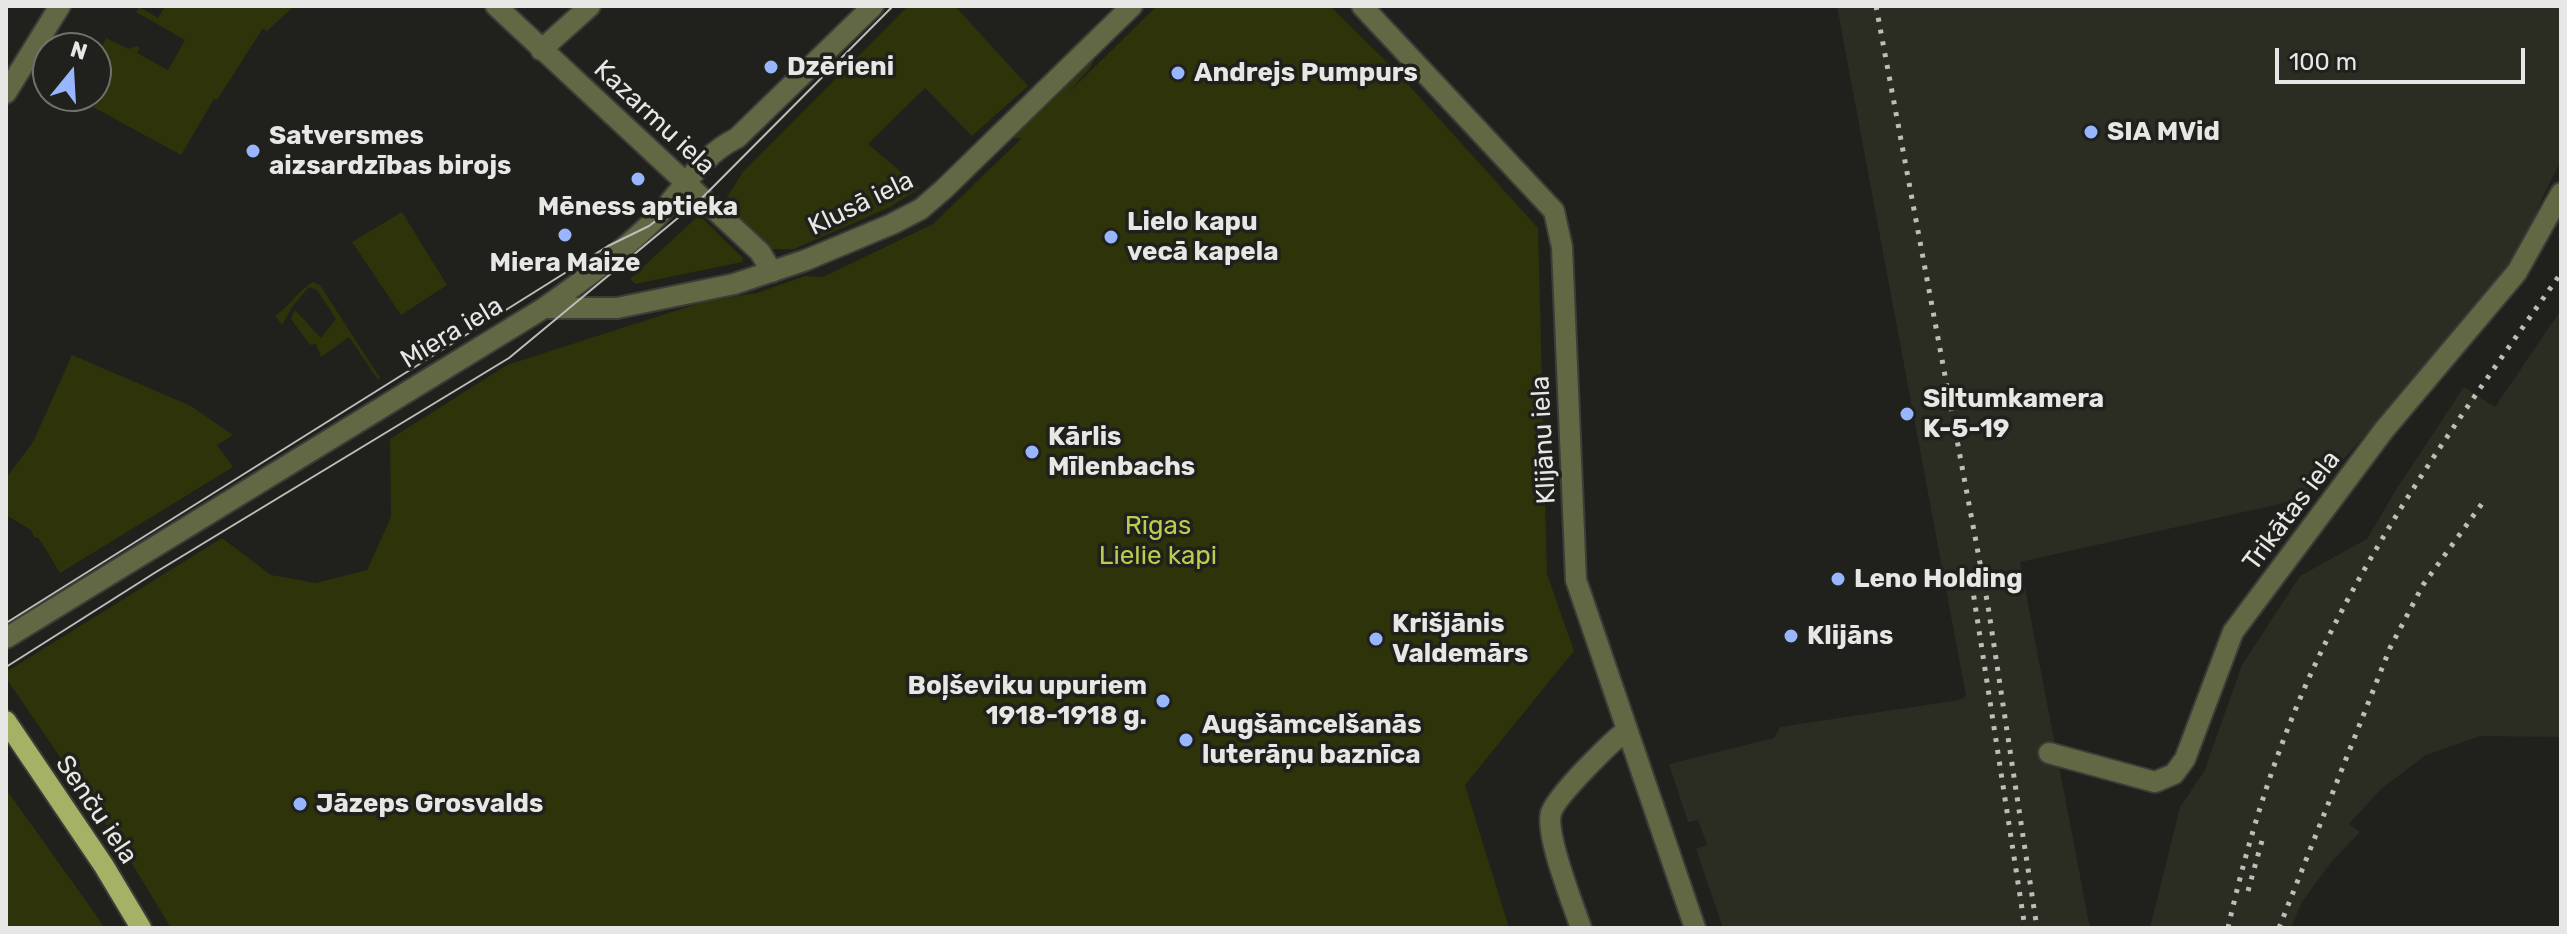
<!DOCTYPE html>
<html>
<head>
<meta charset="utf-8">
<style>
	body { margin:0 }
	#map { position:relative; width:2567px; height:934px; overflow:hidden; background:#20211c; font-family:Rubik,sans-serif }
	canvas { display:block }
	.frame { position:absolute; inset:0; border:8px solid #e7e8e5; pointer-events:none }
	.north { position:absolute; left:32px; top:32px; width:80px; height:80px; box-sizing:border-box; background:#20211c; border:2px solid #70716c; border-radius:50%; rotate:18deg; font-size:22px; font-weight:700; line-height:32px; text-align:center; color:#e7e8e5 }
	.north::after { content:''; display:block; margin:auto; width:28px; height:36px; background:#97b6fd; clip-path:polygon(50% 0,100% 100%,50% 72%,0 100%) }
	.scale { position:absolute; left:2275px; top:48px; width:250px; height:36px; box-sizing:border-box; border:4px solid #e7e8e5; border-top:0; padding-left:10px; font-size:24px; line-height:28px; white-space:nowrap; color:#e7e8e5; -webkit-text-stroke:6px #20211c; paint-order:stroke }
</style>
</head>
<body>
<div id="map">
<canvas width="2567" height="934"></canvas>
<div class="frame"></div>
<div class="north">N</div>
<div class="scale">100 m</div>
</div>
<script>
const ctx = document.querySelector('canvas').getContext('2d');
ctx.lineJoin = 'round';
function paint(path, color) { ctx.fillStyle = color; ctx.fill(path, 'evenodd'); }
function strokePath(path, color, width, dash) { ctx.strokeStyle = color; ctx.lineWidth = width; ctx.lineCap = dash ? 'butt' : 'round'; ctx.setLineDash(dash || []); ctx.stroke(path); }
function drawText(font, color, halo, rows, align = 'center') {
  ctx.font = font + ' Rubik,sans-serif'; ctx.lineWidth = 7; ctx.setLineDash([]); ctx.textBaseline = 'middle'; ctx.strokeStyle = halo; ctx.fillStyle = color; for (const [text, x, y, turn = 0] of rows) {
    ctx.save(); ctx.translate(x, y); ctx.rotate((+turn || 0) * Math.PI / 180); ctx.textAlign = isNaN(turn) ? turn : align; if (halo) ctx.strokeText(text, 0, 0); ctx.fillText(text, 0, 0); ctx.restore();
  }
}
paint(new Path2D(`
	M 1837,6 L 2561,6 L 2561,161 L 2542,198 L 2523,249 L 2509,274 L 2324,481 L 2293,501 L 2020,562 L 2090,928 L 1723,928 L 1696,849 L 1707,845 L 1698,820 L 1688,822 L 1669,764 L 1774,738 L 1780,727 L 1959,700 L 1966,696 Z
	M 2561,310 L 2561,737 L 2480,736 L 2426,755 L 2382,788 L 2349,824 L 2360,832 L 2332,861 L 2302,902 L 2291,928 L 2150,928 L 2180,807 L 2204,772 L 2242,665 L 2300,576 L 2367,539 L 2397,488 L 2464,387 L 2495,407 Z`), '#2b2d23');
paint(new Path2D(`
	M 165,6 L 294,6 L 267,31 L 263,28 L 217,100 L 214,99 L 181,155 L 73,96 L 96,96 L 96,60 L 106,38 L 128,49 L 137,46 L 140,48 L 137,53 L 168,70 L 185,40 L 136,12 L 139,7 L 158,18 Z
	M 908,6 L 955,6 L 1028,86 L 972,136 L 925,88 L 868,144 L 920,188 L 890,207 L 794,249 L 768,249 L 722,205 L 742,173 Z
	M 1157,6 L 1330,6 L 1396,71 L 1538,228 L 1547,574 L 1574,651 L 1465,785 L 1509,928 L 171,928 L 125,852 L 6,678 L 6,672 L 222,538 L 271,575 L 316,583 L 367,570 L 391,517 L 390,439 L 507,365 L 706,301 L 757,293 L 805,276 L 823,277 L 933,224 L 1022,138 L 1011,138 L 1097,49 L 1091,67 L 1066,95 Z
	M 402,212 L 447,285 L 401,315 L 352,242 Z
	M 696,218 L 702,218 L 743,258 L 742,262 L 635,284 L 630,279 Z
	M 313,282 L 320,285 L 380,378 L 378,380 L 349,337 L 321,357 L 316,344 L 310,345 L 291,319 L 295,310 L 321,338 L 336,319 L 317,290 L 309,287 L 292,307 L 282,325 L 275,316 C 290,306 297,291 313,282 Z
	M 72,355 L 191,406 L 233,435 L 217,445 L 233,467 L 60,573 L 38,537 L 35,538 L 31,530 L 6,515 L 6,478 L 33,442 Z
	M 6,789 L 96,915 L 104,928 L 6,928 Z`), '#2e3309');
const minor = new Path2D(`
	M 496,6 L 760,252 L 772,272
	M 1362,6 L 1554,211 L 1562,247 L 1576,580 L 1695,928
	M 541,50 L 590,6
	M 6,93 L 60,6
	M 544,308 L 617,308 L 734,284 L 806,260 L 892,224 L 921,209 L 944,189 L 1132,6
	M 6,638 L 544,308 C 579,283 614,258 646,228 C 678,199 697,157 737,138 L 873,6
	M 2049,753 L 2155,782 L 2174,774 L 2185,759 L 2233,632 L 2384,430 L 2517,272 L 2561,193
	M 1581,928 C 1573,904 1545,835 1551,813 C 1556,796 1611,742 1627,730`);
const major = new Path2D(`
	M 6,721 L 104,866 L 141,928`);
strokePath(minor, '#3c3d38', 24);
strokePath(major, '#3c3d38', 24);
strokePath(minor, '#626844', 20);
strokePath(major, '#a5b165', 20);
strokePath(new Path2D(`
	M 6,623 L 608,246 L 649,226 L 669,211
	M 6,667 L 156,572 L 509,358 L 702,198 L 893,6`), '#bdbeba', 2);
strokePath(new Path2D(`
	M 1876,6 L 1988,606 L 2037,928
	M 1970,572 L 2025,928
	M 2248,891 L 2263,837
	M 2228,928 C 2248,839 2275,752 2313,669 C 2378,528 2472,400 2561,273
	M 2279,928 L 2390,648 L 2423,585 L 2484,501`), '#bdbeba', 5, [4, 8]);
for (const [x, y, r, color] of [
	[771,67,8,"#97b6fd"],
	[1178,73,8,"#97b6fd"],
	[2091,132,8,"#97b6fd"],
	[253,151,8,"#97b6fd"],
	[638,179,8,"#97b6fd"],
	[565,235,8,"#97b6fd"],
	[1111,237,8,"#97b6fd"],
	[1907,414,8,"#97b6fd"],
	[1032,452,8,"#97b6fd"],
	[1838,579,8,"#97b6fd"],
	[1791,636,8,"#97b6fd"],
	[1376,639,8,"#97b6fd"],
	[1163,701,8,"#97b6fd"],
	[1186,740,8,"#97b6fd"],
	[300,804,8,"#97b6fd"]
]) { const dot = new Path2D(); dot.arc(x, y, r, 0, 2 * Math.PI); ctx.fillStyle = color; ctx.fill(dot); strokePath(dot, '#20211c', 3); }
drawText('bold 26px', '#e7e8e5', '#20211c', [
	["Dzērieni",787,67],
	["Andrejs Pumpurs",1194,73],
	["SIA MVid",2107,132],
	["Satversmes",269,136],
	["aizsardzības birojs",269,166],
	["Mēness aptieka",638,207,"center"],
	["Lielo kapu",1127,222],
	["vecā kapela",1127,252],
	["Miera Maize",565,263,"center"],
	["Siltumkamera",1923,399],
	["K-5-19",1923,429],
	["Kārlis",1048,437],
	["Mīlenbachs",1048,467],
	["Leno Holding",1854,579],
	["Krišjānis",1392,624],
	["Valdemārs",1392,654],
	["Klijāns",1807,636],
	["Boļševiku upuriem",1147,686,"right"],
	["1918-1918 g.",1147,716,"right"],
	["Augšāmcelšanās",1202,725],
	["luterāņu baznīca",1202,755],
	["Jāzeps Grosvalds",316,804]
], 'left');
drawText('26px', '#e7e8e5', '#20211c', [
	["Kazarmu iela",654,118,43],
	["Klusā iela",861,204,-26],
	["Miera iela",452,333,-31],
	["Klijānu iela",1544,440,-93],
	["Trikātas iela",2292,511,-53],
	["Senču iela",96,810,56]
]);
drawText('26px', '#bbcc4f', '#20211c', [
	["Rīgas",1158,526],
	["Lielie kapi",1158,556]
]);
</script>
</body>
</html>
